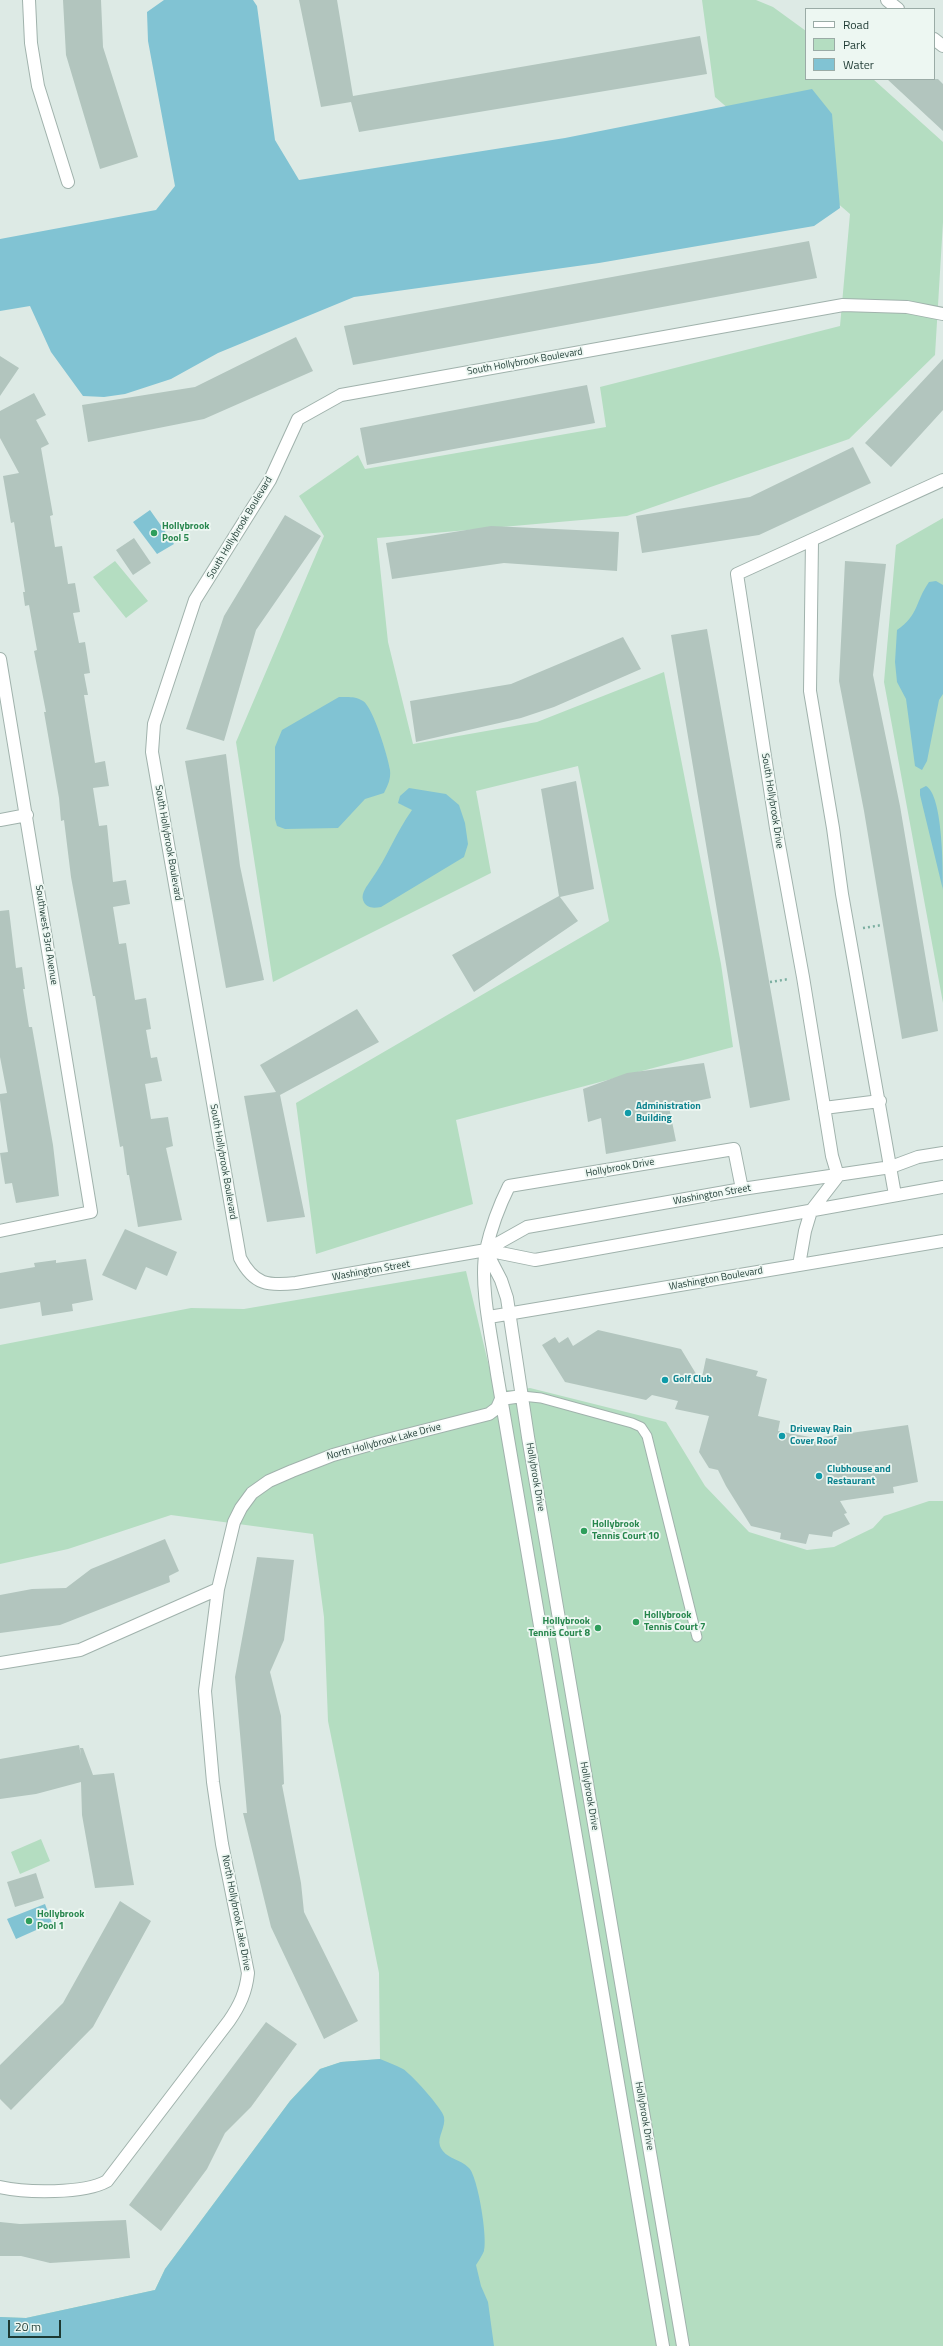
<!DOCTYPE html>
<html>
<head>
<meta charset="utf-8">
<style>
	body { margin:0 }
	#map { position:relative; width:943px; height:2346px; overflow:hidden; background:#ddeae5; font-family:"Titillium Web",sans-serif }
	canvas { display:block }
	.legend { position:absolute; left:805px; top:8px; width:130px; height:72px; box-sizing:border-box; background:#edf7f2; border:1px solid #9aaba6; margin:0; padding:5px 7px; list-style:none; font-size:12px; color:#1e3a33 }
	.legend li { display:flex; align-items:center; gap:8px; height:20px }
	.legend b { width:20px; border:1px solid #9aaba6 }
	.scale { position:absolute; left:8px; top:2320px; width:53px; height:18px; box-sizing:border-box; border:2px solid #1e3a33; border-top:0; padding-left:5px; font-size:12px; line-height:14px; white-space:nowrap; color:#1e3a33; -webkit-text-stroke:3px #edf7f2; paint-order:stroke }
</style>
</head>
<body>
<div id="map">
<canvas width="943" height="2346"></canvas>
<ul class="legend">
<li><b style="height:5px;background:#fff"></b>Road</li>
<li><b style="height:11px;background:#b4ddc1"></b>Park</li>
<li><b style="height:11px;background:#81c3d3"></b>Water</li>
</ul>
<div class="scale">20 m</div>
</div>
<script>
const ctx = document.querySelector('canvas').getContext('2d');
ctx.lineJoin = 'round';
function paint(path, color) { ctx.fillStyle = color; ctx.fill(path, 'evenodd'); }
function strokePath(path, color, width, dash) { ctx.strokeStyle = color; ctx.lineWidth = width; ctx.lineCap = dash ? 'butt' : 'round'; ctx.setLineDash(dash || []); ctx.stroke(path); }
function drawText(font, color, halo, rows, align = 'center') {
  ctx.font = font + ' "Titillium Web",sans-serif'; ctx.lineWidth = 3.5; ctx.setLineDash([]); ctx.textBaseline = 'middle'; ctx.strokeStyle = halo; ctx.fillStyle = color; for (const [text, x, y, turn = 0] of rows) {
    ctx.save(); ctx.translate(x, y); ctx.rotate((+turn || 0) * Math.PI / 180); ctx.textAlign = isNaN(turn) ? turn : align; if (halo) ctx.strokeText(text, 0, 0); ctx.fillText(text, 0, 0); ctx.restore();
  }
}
paint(new Path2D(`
	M 702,0 L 756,0 L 773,7 L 806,31 L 806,79 L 873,79 L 943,142 L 943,222 L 935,355 L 849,439 L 627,516 L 377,538 L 388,642 L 413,744 L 537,722 L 664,672 L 721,964 L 733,1047 L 456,1120 L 473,1204 L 316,1254 L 296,1103 L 609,921 L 578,766 L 476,791 L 491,873 L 273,982 L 236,742 L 324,536 L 299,496 L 358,455 L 365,469 L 606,427 L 600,387 L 840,326 L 850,214 L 715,97 Z
	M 943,518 L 943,1003 L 884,682 L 896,545 Z
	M 115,561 L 148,601 L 126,618 L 93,577 Z
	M 466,1271 L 493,1383 C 505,1394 516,1390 530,1388 L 666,1422 L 705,1486 L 749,1532 L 807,1550 L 834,1547 L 873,1528 L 884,1516 L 929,1501 L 943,1501 L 943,2346 L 0,2346 L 0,2317 L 26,2318 L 155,2290 L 165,2269 L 229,2183 L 290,2101 L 320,2069 L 341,2062 L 380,2059 L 379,1973 L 328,1721 L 324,1617 L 313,1534 L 171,1515 L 68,1549 L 0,1564 L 0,1345 L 191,1308 L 244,1309 Z
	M 41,1839 L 50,1861 L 20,1874 L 11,1852 Z`), '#b4ddc1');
paint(new Path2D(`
	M 164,0 L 253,0 L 257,6 L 275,140 L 299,180 L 565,138 L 812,89 L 832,114 L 840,208 L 814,226 L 599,263 L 354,297 L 218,353 L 171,379 L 125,394 L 104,397 L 83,396 L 51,352 L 30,306 L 0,311 L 0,239 L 156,210 L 175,186 L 148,41 L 147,12 Z
	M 150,510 L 174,544 L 157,554 L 133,522 Z
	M 936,581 L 943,585 L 943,694 L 939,700 L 927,761 L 922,770 L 915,766 L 906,699 L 897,682 L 895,662 L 897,630 C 919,615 915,602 929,582 Z
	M 339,697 C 348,697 356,696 363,701 C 373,707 388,757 390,770 C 391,779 388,785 384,793 L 365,799 L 338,828 L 285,829 L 277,826 L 275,819 L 275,747 L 282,730 Z
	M 926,786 C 943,795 943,870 943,890 L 920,795 L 920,789 Z
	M 409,788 L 446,794 L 459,805 L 465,823 L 468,844 L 464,857 L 381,907 C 374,908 366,909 363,900 C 361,893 367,886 371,880 C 387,858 396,832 412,810 L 398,803 L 400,796 Z
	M 45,1904 L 52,1923 L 16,1939 L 7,1919 Z
	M 380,2059 C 387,2062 396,2065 403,2069 C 410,2073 443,2109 444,2117 C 446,2127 437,2137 440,2146 C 445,2159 461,2159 469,2168 C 478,2177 488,2239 484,2251 C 482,2256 479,2260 476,2265 L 481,2286 L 488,2302 L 494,2346 L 0,2346 L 0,2317 L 26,2318 L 155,2290 L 165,2269 L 229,2183 L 290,2101 L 320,2069 L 341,2062 Z`), '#81c3d3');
paint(new Path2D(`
	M 63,0 L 101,0 L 103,47 L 138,157 L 100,169 L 66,55 Z
	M 299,0 L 337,0 L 353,96 L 700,36 L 707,74 L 359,132 L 351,102 L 321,107 Z
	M 887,79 L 938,79 L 943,84 L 943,131 Z
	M 809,241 L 817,278 L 353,365 L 344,326 Z
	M 296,337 L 313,371 L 204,419 L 88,442 L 82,405 L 195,387 Z
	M 0,356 L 19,368 L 0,396 Z
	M 943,359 L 943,410 L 891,467 L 865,443 Z
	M 587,385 L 595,423 L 367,465 L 360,428 Z
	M 34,393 L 46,415 L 36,420 L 49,444 L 41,448 L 53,515 L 50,516 L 55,547 L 62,546 L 68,584 L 75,583 L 80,612 L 73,613 L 79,643 L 85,642 L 90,673 L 84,674 L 88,695 L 84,695 L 95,763 L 105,761 L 109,786 L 93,788 L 99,826 L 107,825 L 113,882 L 126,880 L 130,904 L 113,907 L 119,944 L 126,943 L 135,1000 L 146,998 L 151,1029 L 146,1030 L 151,1058 L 157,1057 L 162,1081 L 145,1084 L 151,1119 L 168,1117 L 173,1146 L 166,1148 L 182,1220 L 138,1227 L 129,1175 L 127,1175 L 123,1146 L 120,1147 L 95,996 L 93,996 L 71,877 L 64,820 L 61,821 L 59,798 L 44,712 L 46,712 L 34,651 L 37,650 L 29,605 L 25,606 L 23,592 L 25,592 L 14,522 L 11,523 L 3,476 L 19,473 L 0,438 L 0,411 Z
	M 853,447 L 871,483 L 759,535 L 642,553 L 636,516 L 750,497 Z
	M 285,515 L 321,536 L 256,630 L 224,741 L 186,729 L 224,616 Z
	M 491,526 L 619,532 L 617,571 L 504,563 L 392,579 L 386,543 Z
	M 134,538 L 151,563 L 133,575 L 116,550 Z
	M 845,561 L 886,564 L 873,675 L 900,806 L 938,1031 L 902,1039 L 864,811 L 839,681 Z
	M 707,629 L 790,1100 L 750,1108 L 671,635 Z
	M 623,637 L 641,669 L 554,707 L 521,718 L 416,742 L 410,701 L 511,684 Z
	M 226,754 L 240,866 L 264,980 L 226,988 L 185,761 Z
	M 576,781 L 594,889 L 560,897 L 578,921 L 474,992 L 452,955 L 559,896 L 541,789 Z
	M 9,910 L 16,968 L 22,967 L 25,989 L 23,989 L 29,1027 L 32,1027 L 53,1145 L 59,1196 L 16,1203 L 12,1183 L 5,1184 L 0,1153 L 8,1152 L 0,1100 L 0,1094 L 7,1093 L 0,1057 L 0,911 Z
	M 357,1009 L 379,1042 L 280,1095 L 305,1217 L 267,1222 L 244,1096 L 276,1092 L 260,1065 Z
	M 704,1063 L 711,1098 L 669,1107 L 676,1141 L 606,1154 L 601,1118 L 588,1122 L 583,1089 L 627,1073 Z
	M 125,1229 L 177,1252 L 167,1276 L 146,1267 L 136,1290 L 102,1275 Z
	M 86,1259 L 93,1300 L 72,1304 L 73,1311 L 42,1316 L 40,1302 L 0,1309 L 0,1273 L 35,1267 L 34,1263 L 56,1260 L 56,1263 Z
	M 598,1330 L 681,1349 L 701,1382 L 706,1358 L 758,1371 L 756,1376 L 767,1379 L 758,1416 L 780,1421 L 778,1431 L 815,1438 L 908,1425 L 918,1482 L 893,1487 L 894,1493 L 840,1501 L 847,1513 L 844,1514 L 850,1524 L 833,1532 L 832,1537 L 809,1534 L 806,1544 L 780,1539 L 781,1533 L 751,1526 L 726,1486 L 718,1470 L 709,1468 L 699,1452 L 709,1416 L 675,1409 L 678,1401 L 652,1395 L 646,1400 L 565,1382 L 542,1345 L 555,1337 L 559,1343 L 568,1337 L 573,1346 Z
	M 165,1539 L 179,1571 L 169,1576 L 170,1582 L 60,1625 L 0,1633 L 0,1595 L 32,1589 L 66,1588 L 91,1569 Z
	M 257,1557 L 294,1560 L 284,1640 L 270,1672 L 281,1716 L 284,1784 L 282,1785 L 301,1883 L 304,1912 L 358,2021 L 324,2039 L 271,1927 L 243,1813 L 247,1813 L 235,1677 Z
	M 79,1745 L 81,1756 L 80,1748 L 83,1748 L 93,1775 L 114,1773 L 134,1885 L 95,1888 L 82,1815 L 81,1782 L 36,1794 L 0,1799 L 0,1759 Z
	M 36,1873 L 44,1898 L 15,1907 L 7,1882 Z
	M 120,1901 L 151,1921 L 93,2027 L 11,2110 L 0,2099 L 0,2065 L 63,2003 Z
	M 266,2022 L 297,2044 L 251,2107 L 225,2133 L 207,2169 L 161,2231 L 129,2205 Z
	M 126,2220 L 130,2258 L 50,2263 L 21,2256 L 0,2256 L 0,2222 L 20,2224 Z`), '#b2c5be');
const lane = new Path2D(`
	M 522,1396 L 541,1398 L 632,1423 L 641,1427 L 647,1436 L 697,1637`);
const street = new Path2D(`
	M 29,0 L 31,43 L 38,86 L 68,182
	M 887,0 L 898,9
	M 934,39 L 943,46
	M 943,314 L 907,307 L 843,305 L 341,395 L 298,419 L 270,480 L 195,600 L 154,724 L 152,752 L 240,1258 C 254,1285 268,1286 296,1283 L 486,1250 L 527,1227 L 742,1189 L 891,1167 L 918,1157 L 943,1153
	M 812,541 L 810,691 L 833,828 L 842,894 L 895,1195
	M 0,659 L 91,1212 L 0,1231
	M 0,820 L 27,815
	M 824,1108 L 880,1101
	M 486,1250 L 535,1260 L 943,1187
	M 486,1251 L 501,1280 L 507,1298 L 528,1437 L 683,2346
	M 799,1265 L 805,1231 L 811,1211 L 838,1176 L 832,1156 L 803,977 L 776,828 L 737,574 L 943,480
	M 489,1317 L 943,1241
	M 0,1663 L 80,1650 L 218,1589
	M 0,2187 C 26,2193 84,2194 107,2181 L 229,2021 C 240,2005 246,1992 248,1973 L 222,1844 L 213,1782 L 205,1691 L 218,1589 L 234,1522 L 241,1508 L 252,1493 L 269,1481 L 292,1471 L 333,1455 L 379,1442 L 489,1414 L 497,1408 L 501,1399 L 522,1396
	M 663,2346 L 497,1374 C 492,1339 479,1284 486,1250 C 491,1228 499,1206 509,1186 L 734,1149 L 742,1189`);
strokePath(lane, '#a0b2ac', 11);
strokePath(street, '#a0b2ac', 14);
strokePath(new Path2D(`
	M 863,928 L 882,925
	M 770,982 L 789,979`), '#7cafa1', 2.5, [2, 3]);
strokePath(lane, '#fff', 9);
strokePath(street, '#fff', 12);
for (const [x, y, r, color] of [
	[154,533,4,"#2e9e5b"],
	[628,1113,4,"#0f9aa8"],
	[665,1380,4,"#0f9aa8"],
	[782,1436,4,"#0f9aa8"],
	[819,1476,4,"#0f9aa8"],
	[584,1531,4,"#2e9e5b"],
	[636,1622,4,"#2e9e5b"],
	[598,1628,4,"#2e9e5b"],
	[29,1921,4,"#2e9e5b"]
]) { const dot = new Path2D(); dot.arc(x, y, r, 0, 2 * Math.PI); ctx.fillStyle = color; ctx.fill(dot); strokePath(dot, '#edf7f2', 1.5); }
drawText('10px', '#1e3a33', '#edf7f2', [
	["South Hollybrook Boulevard",525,362,-10],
	["South Hollybrook Boulevard",240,528,-59],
	["South Hollybrook Drive",772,801,81],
	["South Hollybrook Boulevard",168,843,80],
	["Southwest 93rd Avenue",46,935,81],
	["South Hollybrook Boulevard",223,1162,80],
	["Hollybrook Drive",620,1168,-10],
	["Washington Street",712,1195,-10],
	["Washington Street",371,1271,-10],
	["Washington Boulevard",716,1279,-10],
	["North Hollybrook Lake Drive",384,1442,-15],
	["Hollybrook Drive",535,1477,80],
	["Hollybrook Drive",589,1796,80],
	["North Hollybrook Lake Drive",236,1913,79],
	["Hollybrook Drive",644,2116,80]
]);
drawText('bold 10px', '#27864d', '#edf7f2', [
	["Hollybrook",162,527],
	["Pool 5",162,539],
	["Hollybrook",592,1525],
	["Tennis Court 10",592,1537],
	["Hollybrook",644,1616],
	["Tennis Court 7",644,1628],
	["Hollybrook",590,1622,"right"],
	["Tennis Court 8",590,1634,"right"],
	["Hollybrook",37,1915],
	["Pool 1",37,1927]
], 'left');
drawText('bold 10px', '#0d838f', '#edf7f2', [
	["Administration",636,1107],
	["Building",636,1119],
	["Golf Club",673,1380],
	["Driveway Rain",790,1430],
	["Cover Roof",790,1442],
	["Clubhouse and",827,1470],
	["Restaurant",827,1482]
], 'left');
</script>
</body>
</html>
